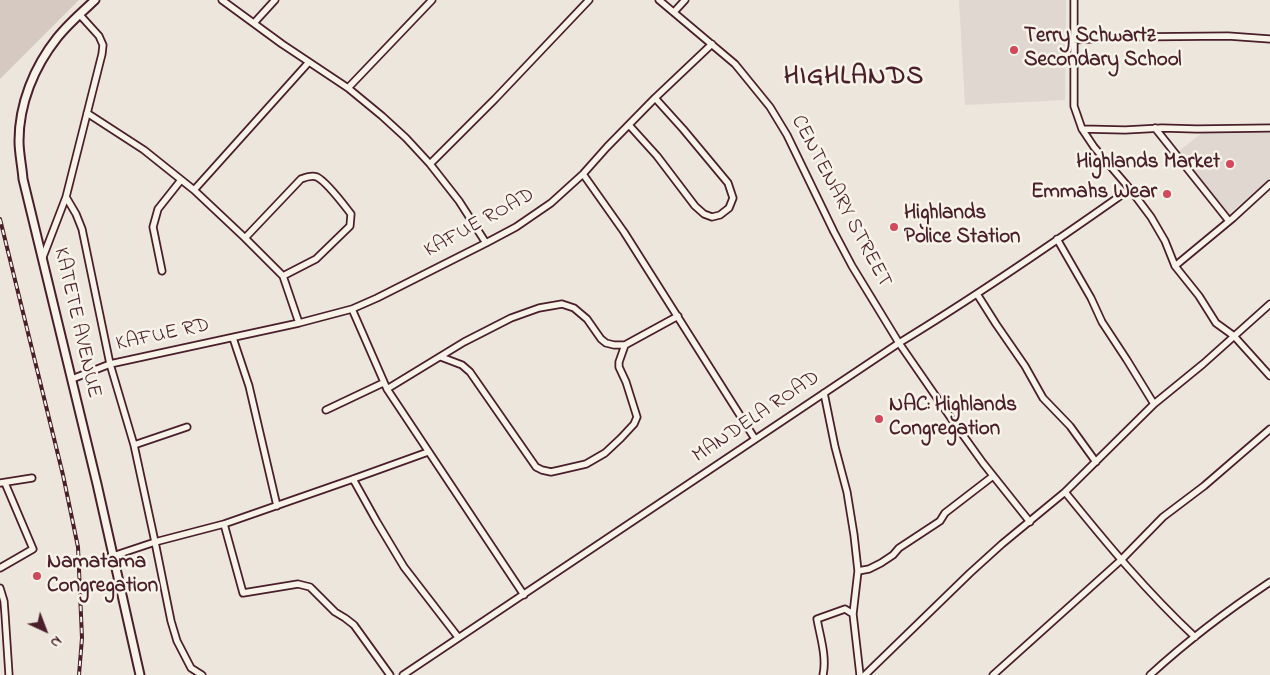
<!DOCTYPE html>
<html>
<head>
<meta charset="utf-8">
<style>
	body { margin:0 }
	#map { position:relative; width:1270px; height:675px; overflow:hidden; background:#ece6dd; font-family:"Indie Flower",sans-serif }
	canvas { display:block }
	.north { position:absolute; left:20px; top:605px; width:50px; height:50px; -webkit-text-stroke:4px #f7f3e8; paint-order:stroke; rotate:137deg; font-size:14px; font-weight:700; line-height:20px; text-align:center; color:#4a1f2b }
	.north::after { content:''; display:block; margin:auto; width:18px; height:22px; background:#4a1f2b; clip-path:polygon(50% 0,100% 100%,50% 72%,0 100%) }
</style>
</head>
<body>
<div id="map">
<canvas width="1270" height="675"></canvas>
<div class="north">N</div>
</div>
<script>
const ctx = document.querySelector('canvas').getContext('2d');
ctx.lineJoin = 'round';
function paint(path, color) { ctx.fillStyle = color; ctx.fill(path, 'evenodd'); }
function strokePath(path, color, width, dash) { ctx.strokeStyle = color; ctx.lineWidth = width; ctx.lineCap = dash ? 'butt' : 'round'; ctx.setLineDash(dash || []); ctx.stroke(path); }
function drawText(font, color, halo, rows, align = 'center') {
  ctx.font = font + ' "Indie Flower",sans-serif'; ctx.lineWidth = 5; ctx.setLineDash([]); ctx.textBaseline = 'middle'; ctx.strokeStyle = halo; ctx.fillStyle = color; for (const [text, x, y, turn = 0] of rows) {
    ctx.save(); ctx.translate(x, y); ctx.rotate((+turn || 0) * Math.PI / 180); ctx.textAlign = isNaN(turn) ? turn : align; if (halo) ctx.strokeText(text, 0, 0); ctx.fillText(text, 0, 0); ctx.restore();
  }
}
paint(new Path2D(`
	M 959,0 L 1066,0 L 1065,100 L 965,105 Z
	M 1202,133 L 1270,133 L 1270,178 L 1229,214 L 1179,151 Z`), '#e0d7d0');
paint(new Path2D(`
	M 0,0 L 79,0 L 0,79 Z`), '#d5c9c2');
const minor = new Path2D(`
	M 222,0 L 282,44 L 348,88 L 382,116 L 406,138 L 430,164 L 459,201 L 486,243
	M 659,0 L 735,64 L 770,107 L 787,135 L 834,232 L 852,266 L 899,343 L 955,424 L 983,463 L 1030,522
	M 1074,0 L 1074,106 L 1082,129 L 1094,147 L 1130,189 L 1151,217 L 1165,241 L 1175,266 L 1199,296 L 1216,323 L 1234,336 L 1270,376
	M 674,12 L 685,0
	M 254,23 L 275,0
	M 1073,40 L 1127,37 L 1228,36 L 1270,39
	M 348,88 L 432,0
	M 87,113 L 144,150 L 194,190 L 245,238 L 283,276 L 299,323
	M 629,125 L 657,156 L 695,206 L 704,214 L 712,217 L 720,215 L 729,208 L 733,198 L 728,183 L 683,129 L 655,98
	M 1155,128 L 1229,221
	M 1082,129 L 1125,130 L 1162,128 L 1197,129 L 1270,128
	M 430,164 L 495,99 L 589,0
	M 583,174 L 624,232 L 755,439
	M 194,190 L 309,62
	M 66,197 L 76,214 L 82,229 L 110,364 L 134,445 L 155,542 L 224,524 L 353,479 L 428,452
	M 245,238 L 301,179 C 306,177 312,175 317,177 C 327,182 344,205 351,214 L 350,226 L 316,259 L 283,276
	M 1057,239 L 1091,298 L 1102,322 L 1127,360 L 1154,404
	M 43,257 L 66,197 L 102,54 L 103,45 L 99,36 L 80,15
	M 1175,266 L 1233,218 L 1270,184
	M 162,271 L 153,227 L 158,209 L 181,180
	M 977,294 L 996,324 L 1025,366 L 1043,398 L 1070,426 L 1096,462
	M 352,309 L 387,389 L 524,595
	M 233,338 L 249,386 L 277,506
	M 441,357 L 462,365 L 470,372 L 536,467 L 542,470 L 551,472 L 560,470 L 586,464 L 605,453 L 621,438 L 634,424 L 637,417 L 626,382 L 619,367 L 619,362 L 625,345 L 678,316
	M 72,379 L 110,364 L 299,323 L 352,309 L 377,298 L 486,243 L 516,227 L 551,203 L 583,174 L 607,147 L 655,98 L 712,44
	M 387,389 L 464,342 L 511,318 L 539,308 L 562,304 L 574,308 L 587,319 L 601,339 L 606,343 L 614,345 L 625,345
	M 824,393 L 835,447 L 847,492 L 854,535 L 858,571 L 853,614 L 860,675
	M 326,410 L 383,383
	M 134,445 L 187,427
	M 353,479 L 377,522 L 404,567 L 458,637
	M 0,483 L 32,478
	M 1065,492 C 1107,544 1147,592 1195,637
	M 224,524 L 243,593 L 298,584 L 310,587 L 335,612 L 345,618 L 354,625 L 390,675
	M 113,556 L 155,542 L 171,621 L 177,641 L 191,668 L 202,675
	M 0,568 L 33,549 L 5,483
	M 858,571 L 869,569 L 881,563 L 893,555 L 899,548 L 940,521 L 945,513 L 993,476
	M 0,588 L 4,601 L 5,614 L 9,675
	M 403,675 L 899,343 C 978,295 1055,242 1130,189
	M 823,675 C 827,657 820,636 817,619 L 845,609 L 853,614
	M 865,675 L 970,573 L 1002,544 L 1065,492 L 1154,404 L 1203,364 L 1270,304
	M 993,675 L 1121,560 L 1163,517 L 1204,486 L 1270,429
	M 1150,675 C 1187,641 1228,610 1270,582`);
const tertiary = new Path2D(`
	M 95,0 C 82,12 68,24 57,38 C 34,67 19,104 19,141 C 19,153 22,166 23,179 L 97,484 L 140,675`);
strokePath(minor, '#4a1f2b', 9);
strokePath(tertiary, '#4a1f2b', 11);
strokePath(minor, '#f7f3e8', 5.5);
strokePath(tertiary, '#f7f3e8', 7);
const rail = new Path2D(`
	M 0,219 L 63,475 L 78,547 L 82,638 L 79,675`);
strokePath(rail, '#4a1f2b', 4);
strokePath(rail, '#f7f3e8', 2, [5.5]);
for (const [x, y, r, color] of [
	[1014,50,5,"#d1495b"],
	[1230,164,5,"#d1495b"],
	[1167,194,5,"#d1495b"],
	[894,227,5,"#d1495b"],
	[879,419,5,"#d1495b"],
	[37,576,5,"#d1495b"]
]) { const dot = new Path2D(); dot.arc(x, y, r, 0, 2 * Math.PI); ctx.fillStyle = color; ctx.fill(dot); strokePath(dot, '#f7f3e8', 2); }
drawText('bold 21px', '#4a1f2b', '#f7f3e8', [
	["Terry Schwartz",1024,38],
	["Secondary School",1024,62],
	["Highlands Market",1220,164,"right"],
	["Emmahs Wear",1157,194,"right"],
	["Highlands",904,215],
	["Police Station",904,239],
	["NAC: Highlands",889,407],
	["Congregation",889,431],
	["Namatama",47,564],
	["Congregation",47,588]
], 'left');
drawText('21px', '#4a1f2b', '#f7f3e8', [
	["CENTENARY STREET",840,202,62],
	["KAFUE ROAD",480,224,-29],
	["KATETE AVENUE",76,323,77],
	["KAFUE RD",163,336,-12],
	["MANDELA ROAD",757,418,-34]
]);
ctx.letterSpacing = '1px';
drawText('bold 26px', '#4a1f2b', '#f7f3e8', [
	["HIGHLANDS",854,79]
]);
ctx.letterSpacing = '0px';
</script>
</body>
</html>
